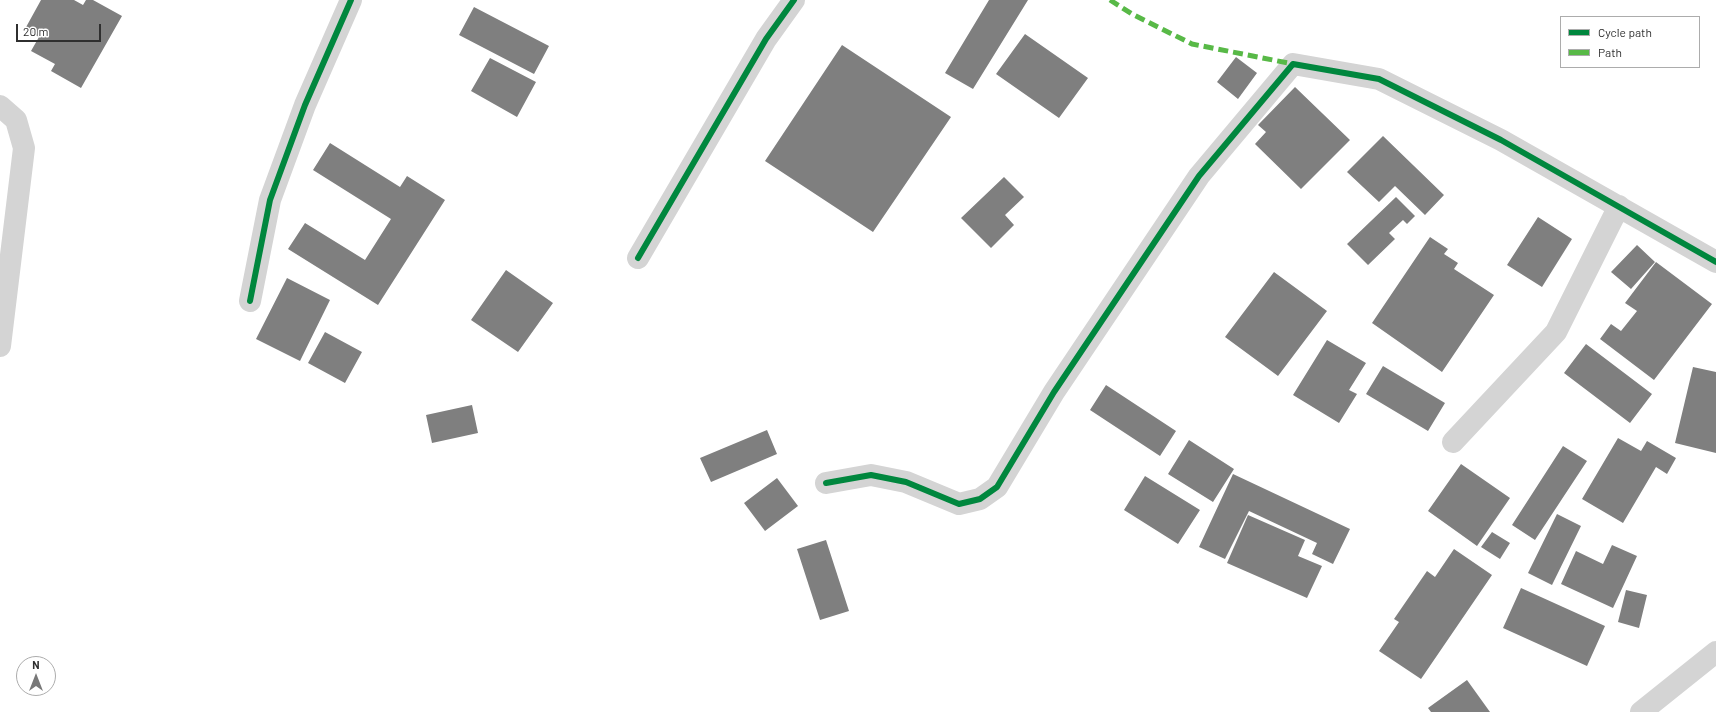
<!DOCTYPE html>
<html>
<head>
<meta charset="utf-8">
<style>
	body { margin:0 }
	#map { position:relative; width:1716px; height:712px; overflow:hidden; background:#fff; font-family:Barlow,sans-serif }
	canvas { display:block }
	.legend { position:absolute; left:1560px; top:16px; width:140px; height:52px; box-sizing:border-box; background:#fff; border:1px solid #acacac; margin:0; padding:5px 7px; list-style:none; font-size:12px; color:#2f2f2f }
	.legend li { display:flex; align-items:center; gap:8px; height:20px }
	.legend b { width:20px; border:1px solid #acacac }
	.north { position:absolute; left:16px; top:656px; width:40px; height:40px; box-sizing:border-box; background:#fff; border:1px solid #acacac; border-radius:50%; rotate:0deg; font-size:11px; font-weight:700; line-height:16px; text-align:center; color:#2f2f2f }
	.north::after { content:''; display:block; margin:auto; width:14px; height:18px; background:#787878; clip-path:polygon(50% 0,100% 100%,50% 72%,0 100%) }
	.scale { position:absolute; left:16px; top:24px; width:85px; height:18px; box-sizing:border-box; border:2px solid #2f2f2f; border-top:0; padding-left:5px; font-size:12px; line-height:14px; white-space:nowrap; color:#2f2f2f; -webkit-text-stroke:3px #fff; paint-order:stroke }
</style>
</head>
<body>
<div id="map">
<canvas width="1716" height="712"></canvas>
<ul class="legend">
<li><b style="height:5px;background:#00873e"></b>Cycle path</li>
<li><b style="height:5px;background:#58b947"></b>Path</li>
</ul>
<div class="north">N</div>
<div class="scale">20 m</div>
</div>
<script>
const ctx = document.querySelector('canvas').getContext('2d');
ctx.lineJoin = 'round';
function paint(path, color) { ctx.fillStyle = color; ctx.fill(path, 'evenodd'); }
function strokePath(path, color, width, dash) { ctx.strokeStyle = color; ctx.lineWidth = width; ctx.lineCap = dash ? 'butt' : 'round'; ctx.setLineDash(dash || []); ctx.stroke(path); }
paint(new Path2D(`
	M 41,0 L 74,0 L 83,5 L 86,0 L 93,0 L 122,16 L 81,88 L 51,71 L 55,64 L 31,51 L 39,37 L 25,29 Z
	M 989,0 L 1028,0 L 973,89 L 945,73 Z
	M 474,7 L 549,46 L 534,74 L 459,35 Z
	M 1025,34 L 1088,78 L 1059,118 L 996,74 Z
	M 842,45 L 951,117 L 873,232 L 765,161 Z
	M 1236,57 L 1257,73 L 1238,99 L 1217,82 Z
	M 490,58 L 536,82 L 517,117 L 471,91 Z
	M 1295,87 L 1350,140 L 1301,189 L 1255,144 L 1266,132 L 1258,125 Z
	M 1383,136 L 1444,195 L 1425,215 L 1395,186 L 1379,202 L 1347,172 Z
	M 330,143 L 400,187 L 407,176 L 445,200 L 378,305 L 288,249 L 305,223 L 365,260 L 391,219 L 313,170 Z
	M 1004,177 L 1024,197 L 1005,215 L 1014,225 L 991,248 L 961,218 Z
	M 1396,197 L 1415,216 L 1407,224 L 1403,220 L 1389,233 L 1395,239 L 1368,265 L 1347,244 Z
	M 1538,217 L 1572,239 L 1542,287 L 1507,265 Z
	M 1430,237 L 1448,249 L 1444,254 L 1458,263 L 1454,269 L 1494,295 L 1442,372 L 1372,323 Z
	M 1637,245 L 1655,262 L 1631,289 L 1611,272 Z
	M 1656,262 L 1712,304 L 1654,380 L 1600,339 L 1611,324 L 1621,331 L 1637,311 L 1625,303 Z
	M 506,270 L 553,303 L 518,352 L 471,320 Z
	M 1274,272 L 1327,311 L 1278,376 L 1225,337 Z
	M 287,278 L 330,300 L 300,361 L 256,339 Z
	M 325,332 L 362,352 L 345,383 L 308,363 Z
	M 1327,340 L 1366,363 L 1349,390 L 1357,394 L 1339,423 L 1293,395 Z
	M 1586,344 L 1652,394 L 1630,423 L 1564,373 Z
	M 1383,366 L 1445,403 L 1428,431 L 1366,394 Z
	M 1693,367 L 1716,372 L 1716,453 L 1675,443 Z
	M 1106,385 L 1176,431 L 1160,456 L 1090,410 Z
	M 472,405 L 478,433 L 432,443 L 426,415 Z
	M 767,430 L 777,454 L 711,482 L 700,458 Z
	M 1618,438 L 1641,451 L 1647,441 L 1676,458 L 1667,474 L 1656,467 L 1623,523 L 1582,499 Z
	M 1189,440 L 1234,469 L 1213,502 L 1168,474 Z
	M 1563,446 L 1587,461 L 1535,540 L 1512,525 Z
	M 1461,464 L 1510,498 L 1477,546 L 1428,511 Z
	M 1233,474 L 1350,529 L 1333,564 L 1312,554 L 1317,543 L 1249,511 L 1225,559 L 1199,547 Z
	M 1145,476 L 1200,510 L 1178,544 L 1124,510 Z
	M 777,478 L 798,506 L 765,531 L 744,503 Z
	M 1557,514 L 1581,526 L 1552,585 L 1528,573 Z
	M 1248,515 L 1305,540 L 1298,556 L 1322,566 L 1307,598 L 1227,563 Z
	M 1492,532 L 1510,543 L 1500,559 L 1481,547 Z
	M 826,540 L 849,611 L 820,620 L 797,549 Z
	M 1612,545 L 1637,556 L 1613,608 L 1561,584 L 1576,551 L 1603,564 Z
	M 1454,549 L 1492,575 L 1421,679 L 1379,651 L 1399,622 L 1394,619 L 1427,571 L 1435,577 Z
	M 1521,588 L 1605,626 L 1587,666 L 1503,628 Z
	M 1626,590 L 1647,595 L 1639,628 L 1618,622 Z
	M 1467,680 L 1490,712 L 1431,712 L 1428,708 Z`), '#7f7f7f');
strokePath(new Path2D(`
	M 0,106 L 16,120 L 24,148 L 0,346
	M 638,258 L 766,39 L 794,0
	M 250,301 L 270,200 L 305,105 L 351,0
	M 1453,442 L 1556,332 L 1619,206
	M 826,483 L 871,475 L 906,482 L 959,504 L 980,499 L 997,487 L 1054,392 L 1199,176 L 1293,64 L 1379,79 L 1501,140 L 1716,262
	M 1641,712 L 1716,652`), '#d4d4d4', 22);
strokePath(new Path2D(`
	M 1110,0 L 1132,14 L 1192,44 L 1293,64`), '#58b947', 5, [10, 5]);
strokePath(new Path2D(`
	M 638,258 L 766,39 L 794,0
	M 250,301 L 270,200 L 305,105 L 351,0
	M 826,483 L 871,475 L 906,482 L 959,504 L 980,499 L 997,487 L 1054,392 L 1199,176 L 1293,64 L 1379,79 L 1501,140 L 1716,262`), '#00873e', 6);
</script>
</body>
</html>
